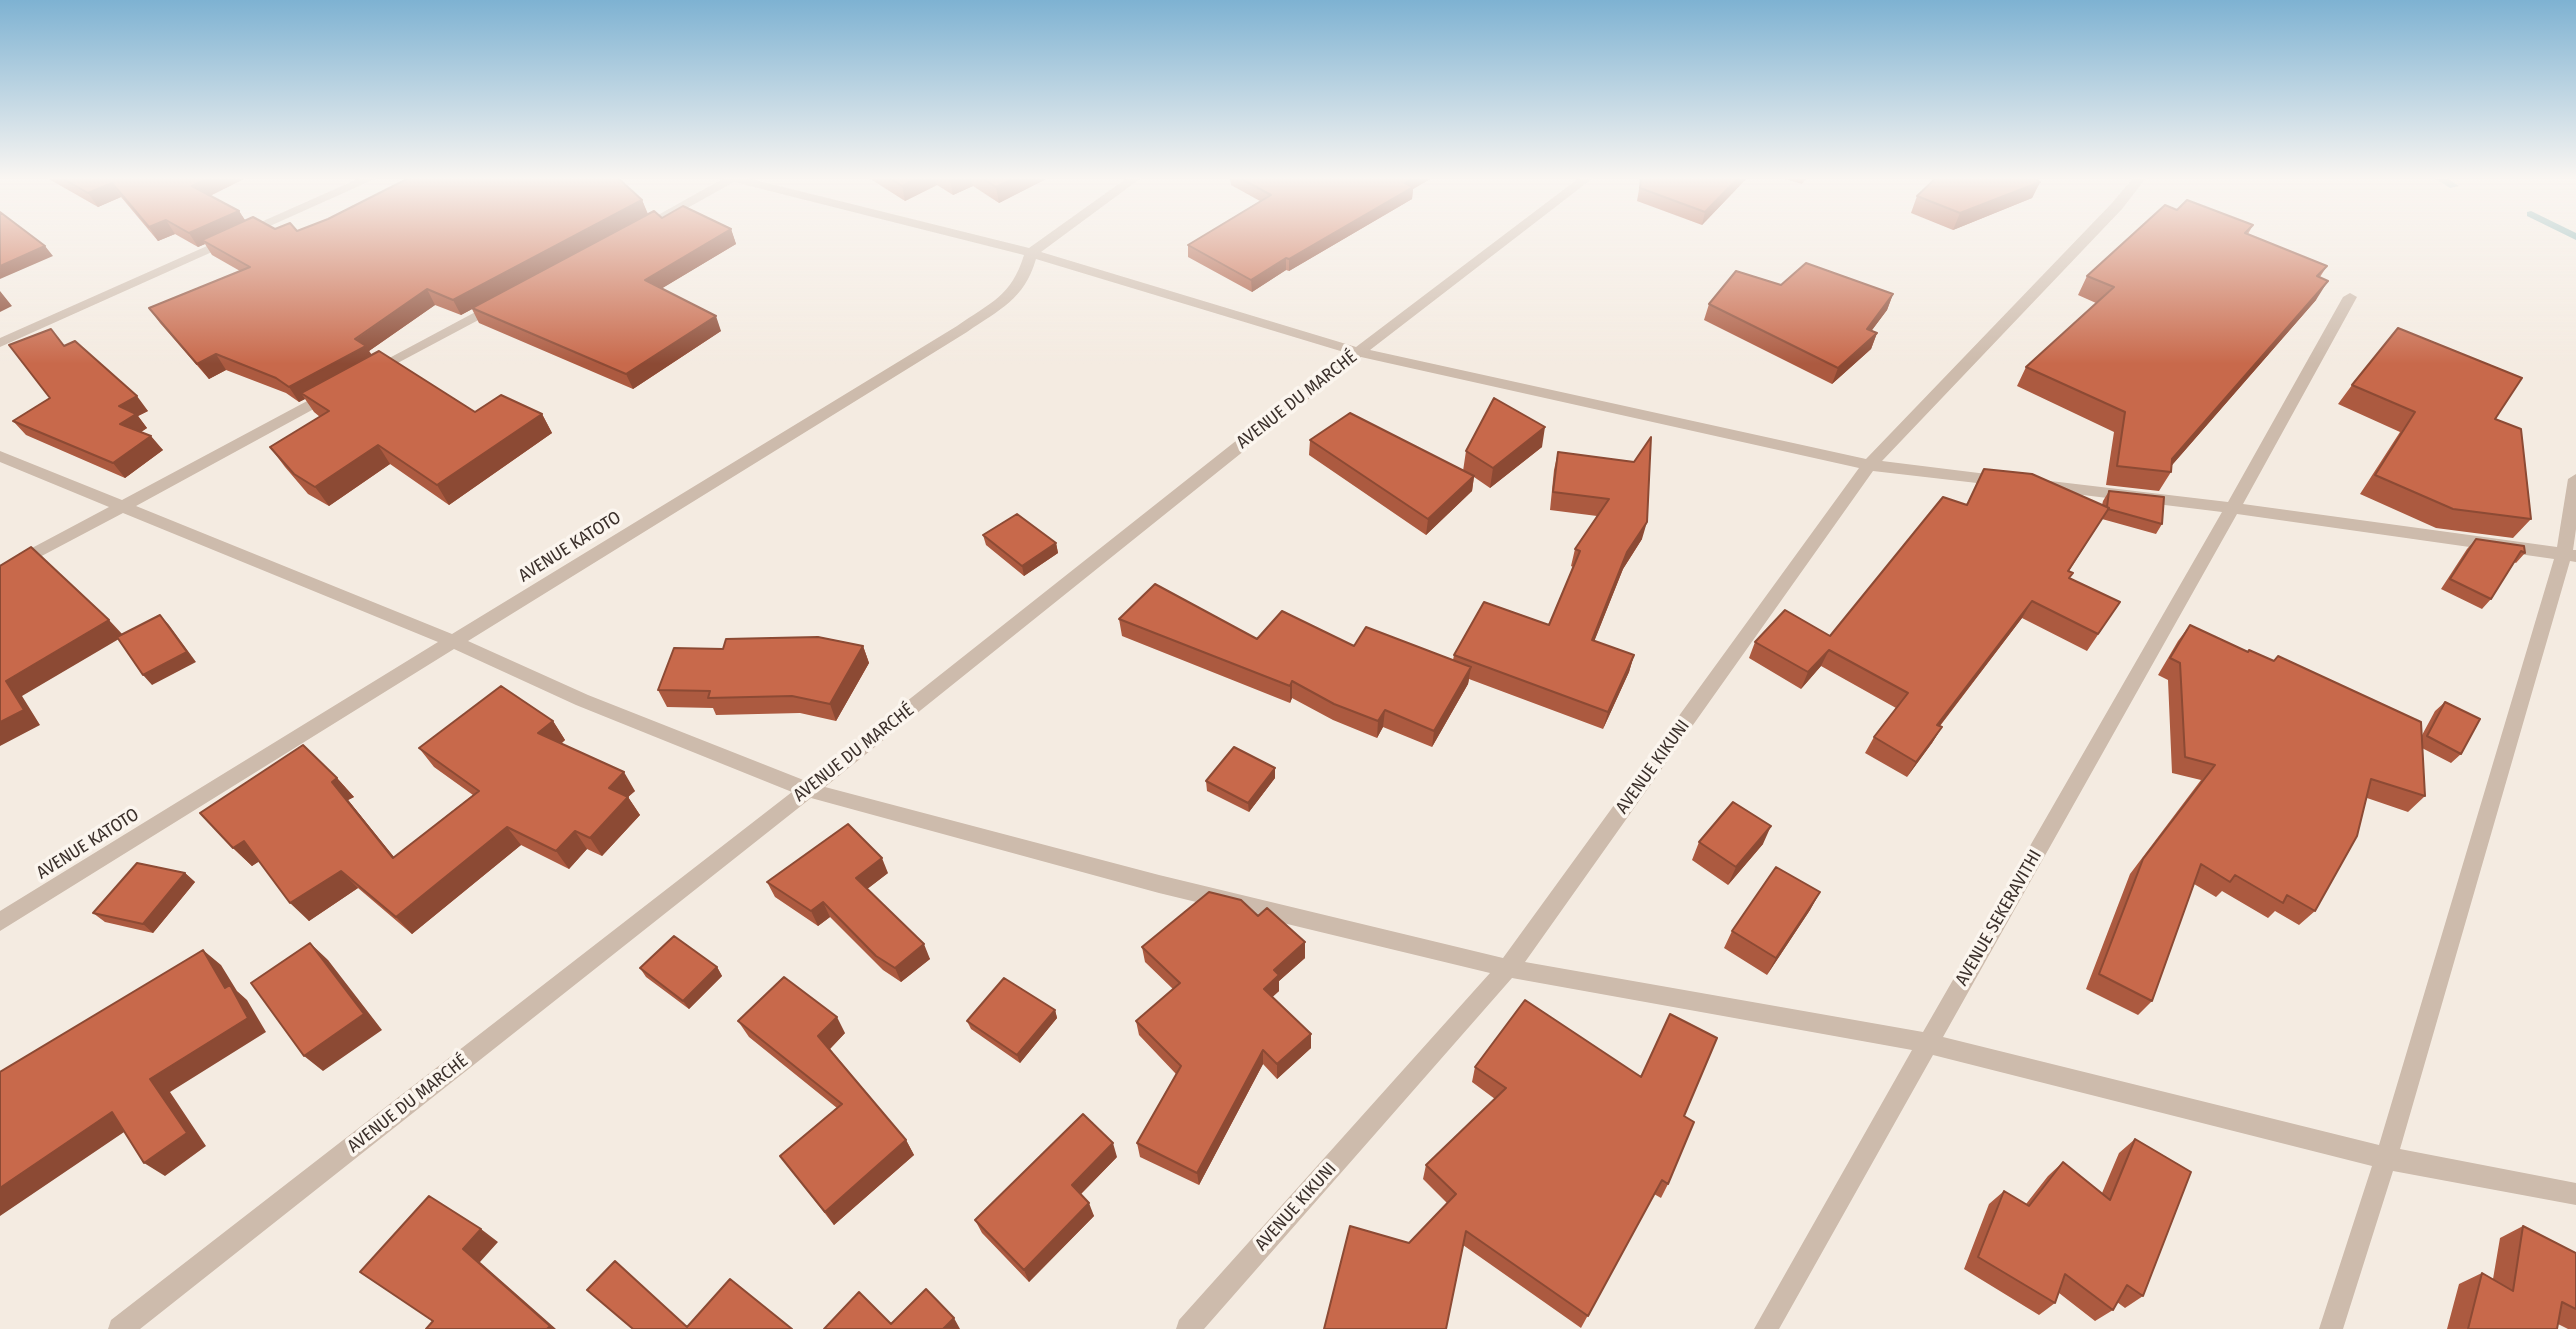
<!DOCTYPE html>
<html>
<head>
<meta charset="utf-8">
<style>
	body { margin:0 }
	canvas { display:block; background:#f4ebe1 }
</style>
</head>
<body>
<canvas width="2576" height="1329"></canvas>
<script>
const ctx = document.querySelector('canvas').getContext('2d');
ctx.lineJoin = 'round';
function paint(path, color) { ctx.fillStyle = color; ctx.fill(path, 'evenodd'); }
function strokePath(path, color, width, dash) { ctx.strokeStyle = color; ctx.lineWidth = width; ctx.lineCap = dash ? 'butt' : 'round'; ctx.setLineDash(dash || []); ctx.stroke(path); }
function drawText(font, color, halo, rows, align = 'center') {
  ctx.font = font + ' "Fira Sans Condensed",sans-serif'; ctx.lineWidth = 7; ctx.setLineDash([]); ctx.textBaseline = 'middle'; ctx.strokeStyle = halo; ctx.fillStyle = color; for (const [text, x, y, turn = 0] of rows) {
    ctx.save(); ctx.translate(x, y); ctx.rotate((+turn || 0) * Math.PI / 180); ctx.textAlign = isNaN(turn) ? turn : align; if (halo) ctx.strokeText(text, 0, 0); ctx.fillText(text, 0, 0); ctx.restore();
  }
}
paint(new Path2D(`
	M 2434,178 L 2447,178 L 2459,186 L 2450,188 Z
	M 2531,211 L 2576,233 L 2576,240 L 2527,216 L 2527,212 Z`), '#7fb0b2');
paint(new Path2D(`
	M 360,178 L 377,178 L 0,347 L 0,338 Z
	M 724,178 L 747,178 L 1029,248 L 1127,178 L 1141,178 L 1041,252 L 1356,347 L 1579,178 L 1593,178 L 1370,350 L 1866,459 L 2112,203 L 2133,178 L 2146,178 L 2122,209 L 1882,461 L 2003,476 L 2009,477 L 2011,481 L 2009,485 L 2003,486 L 1873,471 L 1525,962 L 1923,1032 L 2222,512 L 2042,490 L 2034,485 L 2042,480 L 2228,502 L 2343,297 L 2350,293 L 2357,297 L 2243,504 L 2557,547 L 2568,479 L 2576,474 L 2576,529 L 2573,550 L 2576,550 L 2576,562 L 2570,561 L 2400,1149 L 2576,1183 L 2576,1205 L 2393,1171 L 2343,1329 L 2319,1329 L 2372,1166 L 1933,1055 L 1779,1329 L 1754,1329 L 1912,1050 L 1512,978 L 1204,1329 L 1176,1329 L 1179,1320 L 1490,973 L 1159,893 L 811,798 L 140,1329 L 108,1329 L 111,1320 L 792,792 L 576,705 L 454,649 L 0,931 L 0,911 L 438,642 L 123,513 L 0,578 L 0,565 L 109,507 L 0,462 L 0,451 L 122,500 L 324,392 L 334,392 L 336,395 L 334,398 L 136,506 L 452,634 L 957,326 C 991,302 1011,297 1024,255 L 734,182 L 646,231 L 641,232 L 635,228 ZM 1036,259 L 1347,353 L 806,781 L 588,695 L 468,641 L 967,332 C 1000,309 1024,300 1036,259 ZM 1361,357 L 1859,468 L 1503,958 L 1159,875 L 825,787 ZM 2237,514 L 2554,559 L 2379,1145 L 1943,1037 Z
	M 496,301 L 503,305 L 501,308 L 377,374 L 372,376 L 365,371 Z`), '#cdbbac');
paint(new Path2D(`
	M 47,178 L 246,178 L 210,196 L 239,211 L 245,220 L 275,229 L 297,231 L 642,200 L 648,214 L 662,218 L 731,229 L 736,244 L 662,288 L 721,331 L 633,389 L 479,323 L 472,309 L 461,315 L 435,305 L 369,351 L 372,355 L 475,412 L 542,414 L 552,433 L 449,505 L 390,464 L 329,506 L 308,494 L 285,467 L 270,447 L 320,417 L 314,412 L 305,399 L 299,402 L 286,393 L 226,370 L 209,379 L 160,323 L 149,308 L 240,271 L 212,255 L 205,244 L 198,247 L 175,234 L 158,241 L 121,197 L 98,207 Z
	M 869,178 L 1048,178 L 999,203 L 973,186 L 953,195 L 937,185 L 905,201 Z
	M 1230,178 L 1432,178 L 1413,189 L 1412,199 L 1289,271 L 1286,270 L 1252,292 L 1188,257 L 1188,245 L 1260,201 L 1231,185 Z
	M 1641,178 L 1747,178 L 1702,225 L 1637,201 Z
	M 1782,178 L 1806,178 L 1802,184 Z
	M 2040,182 L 2032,198 L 1953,230 L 1911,213 L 1917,196 Z
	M 2177,210 L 2253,225 L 2248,234 L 2327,266 L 2320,277 L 2316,300 L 2172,465 L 2171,472 L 2159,491 L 2106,485 L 2114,432 L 2017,386 L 2026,367 L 2096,303 L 2078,295 L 2087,276 Z
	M 1781,285 L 1893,294 L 1887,310 L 1871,331 L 1877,333 L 1871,349 L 1832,384 L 1704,320 L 1709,304 Z
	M 64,346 L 148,411 L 138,416 L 147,428 L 141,432 L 163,450 L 125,478 L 26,435 L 13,421 L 50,398 Z
	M 2352,385 L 2495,419 L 2531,519 L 2513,538 L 2436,528 L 2360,494 L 2400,432 L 2338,404 Z
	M 1310,440 L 1463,471 L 1466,451 L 1542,447 L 1490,488 L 1474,477 L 1472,491 L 1426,535 L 1309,455 Z
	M 1558,452 L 1634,462 L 1642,539 L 1623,569 L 1594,641 L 1634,655 L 1629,672 L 1603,729 L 1469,679 L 1468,684 L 1432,747 L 1383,727 L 1377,738 L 1333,720 L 1292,698 L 1290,703 L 1122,636 L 1119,619 L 1257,639 L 1354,646 L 1453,660 L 1454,655 L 1549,625 L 1573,567 L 1571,566 L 1575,549 L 1597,516 L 1550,510 L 1554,470 Z
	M 1984,469 L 2102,505 L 2103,501 L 2109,491 L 2162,524 L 2156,534 L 2102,519 L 2069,571 L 2070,578 L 2120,602 L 2087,651 L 2022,618 L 1940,726 L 1942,727 L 1932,743 L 1907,777 L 1865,753 L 1874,737 L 1896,708 L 1821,666 L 1801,689 L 1749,658 L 1755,642 L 1830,636 L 1967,505 Z
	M 983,535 L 1056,543 L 1058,553 L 1024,576 L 986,545 Z
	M 2476,539 L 2524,546 L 2525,553 L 2516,563 L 2514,562 L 2491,599 L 2482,609 L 2441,589 L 2467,549 Z
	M 2190,625 L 2421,737 L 2435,711 L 2445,702 L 2461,754 L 2451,763 L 2422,748 L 2425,796 L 2408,812 L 2367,798 L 2315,911 L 2299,925 L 2275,911 L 2268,918 L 2222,891 L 2216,897 L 2194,884 L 2152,1001 L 2138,1015 L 2086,989 L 2130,874 L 2201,780 L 2172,773 L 2168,680 L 2158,675 L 2178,641 Z
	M 863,646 L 869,663 L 836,721 L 800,713 L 716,715 L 713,708 L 667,707 L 658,690 L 723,649 Z
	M 553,721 L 565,740 L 561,744 L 635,791 L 628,797 L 640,815 L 602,856 L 587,849 L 569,869 L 521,845 L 412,934 L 358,888 L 309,921 L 259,861 L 252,866 L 233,848 L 337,778 L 354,797 L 348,800 L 394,857 L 473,795 L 434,767 L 419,748 Z
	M 1275,768 L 1275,778 L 1249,812 L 1207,791 L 1206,781 Z
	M 1699,842 L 1763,844 L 1728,885 L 1692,860 Z
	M 185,873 L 195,882 L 153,933 L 105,922 L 93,913 Z
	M 888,873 L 867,889 L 930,959 L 901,982 L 883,970 L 830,917 L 818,926 L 775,897 L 767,882 Z
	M 1820,892 L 1810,910 L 1767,975 L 1724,948 L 1732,931 Z
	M 1142,947 L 1305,958 L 1279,981 L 1279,991 L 1272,997 L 1311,1034 L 1311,1048 L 1277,1079 L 1263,1064 L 1199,1185 L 1140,1157 L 1137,1143 L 1176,1074 L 1139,1035 L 1136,1021 L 1173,989 L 1145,962 Z
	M 717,967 L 722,976 L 689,1009 L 646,977 L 640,968 Z
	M 1055,1010 L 1057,1018 L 1020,1063 L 971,1029 L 967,1021 Z
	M 738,1021 L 845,1033 L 830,1049 L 906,1140 L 914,1155 L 834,1225 L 780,1156 L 837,1108 L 749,1037 Z
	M 1475,1067 L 1684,1116 L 1668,1184 L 1661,1198 L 1654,1194 L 1581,1328 L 1463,1245 L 1446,1329 L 1409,1243 L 1447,1203 L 1423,1179 L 1426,1165 L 1495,1099 L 1472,1082 Z
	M 2135,1139 L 2143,1296 L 2125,1308 L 2117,1302 L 2113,1310 L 2095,1321 L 2059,1293 L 2055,1303 L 2039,1315 L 1964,1269 L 1989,1204 L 2004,1191 L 2026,1204 L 2048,1176 L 2063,1162 L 2102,1193 L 2119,1153 Z
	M 1117,1157 L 1081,1194 L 1094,1216 L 1029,1282 L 982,1233 L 975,1220 Z
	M 2523,1226 L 2576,1253 L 2576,1329 L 2568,1329 L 2558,1324 L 2557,1329 L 2447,1329 L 2459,1284 L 2482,1273 L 2493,1279 L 2500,1238 Z`), '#ac5a40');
paint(new Path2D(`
	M 209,178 L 246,178 L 201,200 L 192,186 Z
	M 917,178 L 935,178 L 937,185 L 905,201 L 902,186 Z
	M 954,178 L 971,178 L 973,186 L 953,195 L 950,180 Z
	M 1015,178 L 1048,178 L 999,203 L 996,187 Z
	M 1413,178 L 1432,178 L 1413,189 L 1412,199 L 1289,271 L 1289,259 Z
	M 1738,178 L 1747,178 L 1702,225 L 1705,212 Z
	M 2040,182 L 2032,198 L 1953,230 L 1960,213 Z
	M 112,183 L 121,197 L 98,207 L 88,193 Z
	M 642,200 L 648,215 L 461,315 L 453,300 Z
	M 239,211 L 248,225 L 202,240 L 205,244 L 198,247 L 189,233 Z
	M 166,220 L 175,234 L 158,241 L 149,227 Z
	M 731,229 L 736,244 L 651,295 L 645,280 Z
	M 45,246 L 53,256 L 0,279 L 0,266 Z
	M 1286,258 L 1286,270 L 1252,292 L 1251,280 Z
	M 2328,281 L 2316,300 L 2166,472 L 2172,459 Z
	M 427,289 L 435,305 L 369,351 L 375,361 L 301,393 L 305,399 L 299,402 L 289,387 Z
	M 0,291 L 12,306 L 0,312 Z
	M 1893,294 L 1887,310 L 1861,345 L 1867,329 Z
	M 716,316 L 721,331 L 633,389 L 626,374 Z
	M 1877,333 L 1871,349 L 1832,384 L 1838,368 Z
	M 216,354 L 226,370 L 209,379 L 197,364 Z
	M 137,396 L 148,411 L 138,416 L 147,428 L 132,438 L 120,424 L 119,406 Z
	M 542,414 L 552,433 L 449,505 L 437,485 Z
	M 1545,427 L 1542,447 L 1490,488 L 1493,468 Z
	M 151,436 L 163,450 L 125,478 L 113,463 Z
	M 378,445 L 390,464 L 329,506 L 315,487 Z
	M 1474,476 L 1472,491 L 1426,535 L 1428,519 Z
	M 1647,522 L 1642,539 L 1623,569 L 1588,657 L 1592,640 L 1627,552 Z
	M 1056,543 L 1058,553 L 1024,576 L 1022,566 Z
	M 2032,601 L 2022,618 L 1928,741 L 1937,725 Z
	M 160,615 L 169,625 L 196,662 L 152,685 L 143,675 Z
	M 109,620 L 124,636 L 22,696 L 40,725 L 0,746 L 0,722 L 6,681 Z
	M 863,646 L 869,663 L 836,721 L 830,704 Z
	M 1829,650 L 1821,666 L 1801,689 L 1808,672 Z
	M 1634,655 L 1629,672 L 1603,729 L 1608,712 Z
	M 1471,667 L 1468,684 L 1432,747 L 1434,731 Z
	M 1292,681 L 1292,698 L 1290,703 L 1290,686 Z
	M 1385,710 L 1383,727 L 1377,738 L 1378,721 Z
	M 553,721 L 565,740 L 550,752 L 538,733 Z
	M 1942,727 L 1932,743 L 1907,777 L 1916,762 Z
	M 1275,768 L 1275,778 L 1249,812 L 1248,803 Z
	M 624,772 L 635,791 L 628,797 L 640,815 L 602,856 L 590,838 L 609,788 Z
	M 337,778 L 354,797 L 348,800 L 409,876 L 393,858 L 332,782 Z
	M 1771,826 L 1763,844 L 1728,885 L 1736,867 Z
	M 507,827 L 521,845 L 412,934 L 396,917 Z
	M 575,831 L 587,849 L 569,869 L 556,851 Z
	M 244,841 L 263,859 L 252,866 L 233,848 Z
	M 882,858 L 888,873 L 862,893 L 856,878 Z
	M 341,871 L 358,888 L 309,921 L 290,903 Z
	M 185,873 L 195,882 L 153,933 L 143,924 Z
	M 1820,892 L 1810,910 L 1767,975 L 1776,958 Z
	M 823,902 L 830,917 L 818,926 L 811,911 Z
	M 1305,942 L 1305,958 L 1279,981 L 1279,991 L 1265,1004 L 1264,989 L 1274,970 Z
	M 310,943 L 328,960 L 382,1030 L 323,1071 L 304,1056 Z
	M 924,944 L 930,959 L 901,982 L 895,968 Z
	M 203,950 L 221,965 L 237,991 L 247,1000 L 266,1032 L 170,1092 L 206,1146 L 165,1176 L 144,1163 L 150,1079 L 225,988 Z
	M 717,967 L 722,976 L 689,1009 L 683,1001 Z
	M 1055,1010 L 1057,1018 L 1020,1063 L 1017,1055 Z
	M 837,1017 L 845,1033 L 827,1052 L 818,1036 Z
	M 1311,1034 L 1311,1048 L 1277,1079 L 1277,1064 Z
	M 1263,1050 L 1263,1064 L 1199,1185 L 1197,1173 Z
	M 112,1112 L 133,1126 L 0,1216 L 0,1188 Z
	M 906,1140 L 914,1155 L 834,1225 L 825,1212 Z
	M 1113,1143 L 1117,1157 L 1076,1199 L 1072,1185 Z
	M 1089,1203 L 1094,1216 L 1029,1282 L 1024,1270 Z
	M 481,1229 L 498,1242 L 480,1262 L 556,1329 L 547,1329 L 463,1249 Z
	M 954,1318 L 960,1329 L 943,1329 Z`), '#8c4a34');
const building = new Path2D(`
	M 62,178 L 209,178 L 192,186 L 239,211 L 189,233 L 166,220 L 149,227 L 112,183 L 88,193 Z
	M 409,178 L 618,178 L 642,200 L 453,300 L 427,289 L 355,339 L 366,346 L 289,387 L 276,378 L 216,354 L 197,364 L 149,308 L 250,267 L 202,240 L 253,217 L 275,229 L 290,223 L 297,231 L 328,219 Z
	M 890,178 L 917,178 L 902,186 Z
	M 982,178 L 1015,178 L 996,187 Z
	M 1240,178 L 1413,178 L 1405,183 L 1413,187 L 1289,259 L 1286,258 L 1251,280 L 1188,245 L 1271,195 Z
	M 1641,178 L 1738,178 L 1705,212 L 1640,188 Z
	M 1936,178 L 2034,178 L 2040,182 L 1960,213 L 1917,196 Z
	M 2187,200 L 2253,225 L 2245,233 L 2327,266 L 2317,276 L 2328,281 L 2172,459 L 2171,472 L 2117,466 L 2125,412 L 2026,367 L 2114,287 L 2087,276 L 2165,205 L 2177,210 Z
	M 683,206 L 731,229 L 645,280 L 716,316 L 626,374 L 472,308 L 654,211 L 662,218 Z
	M 0,212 L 45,246 L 0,266 Z
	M 1806,263 L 1893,294 L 1867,329 L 1877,333 L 1838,368 L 1709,304 L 1736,271 L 1781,285 Z
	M 2398,328 L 2522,378 L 2495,419 L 2521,429 L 2531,519 L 2453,509 L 2375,475 L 2415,412 L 2352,385 Z
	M 51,329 L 64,346 L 75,341 L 137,396 L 119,406 L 136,414 L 120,424 L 151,436 L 113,463 L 13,421 L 50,398 L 9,345 Z
	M 379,351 L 475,412 L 501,395 L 542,414 L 437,485 L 378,445 L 315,487 L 294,474 L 270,447 L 329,411 L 301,393 Z
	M 1494,398 L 1545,427 L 1493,468 L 1466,451 Z
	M 1350,413 L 1474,476 L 1428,519 L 1310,440 Z
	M 1651,437 L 1647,522 L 1627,552 L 1592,640 L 1634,655 L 1608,712 L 1454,655 L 1484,602 L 1549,625 L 1580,551 L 1575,549 L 1609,499 L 1553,492 L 1558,452 L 1634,462 Z
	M 1984,469 L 2032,474 L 2109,508 L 2068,571 L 2073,573 L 2069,578 L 2120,602 L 2098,634 L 2032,601 L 1937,725 L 1942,727 L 1916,762 L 1874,737 L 1908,693 L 1829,650 L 1808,672 L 1755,642 L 1785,610 L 1830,636 L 1943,497 L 1967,505 Z
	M 2109,491 L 2164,497 L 2162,524 L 2108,509 L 2109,508 L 2107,507 Z
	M 1017,514 L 1056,543 L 1022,566 L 983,535 Z
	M 2476,539 L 2524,546 L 2525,553 L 2521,551 L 2491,599 L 2450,579 Z
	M 31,547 L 109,620 L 6,681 L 24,710 L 0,722 L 0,566 Z
	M 1155,584 L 1257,639 L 1282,611 L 1354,646 L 1366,627 L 1471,667 L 1434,731 L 1385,710 L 1378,721 L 1334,704 L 1292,681 L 1290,686 L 1119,619 Z
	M 160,615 L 187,652 L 143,675 L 117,637 Z
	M 2190,625 L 2248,652 L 2249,650 L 2274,661 L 2278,656 L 2421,722 L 2425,796 L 2371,779 L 2357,836 L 2315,911 L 2287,895 L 2283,903 L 2235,875 L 2230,882 L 2201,864 L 2152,1001 L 2099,974 L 2143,859 L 2215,765 L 2185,757 L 2180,663 L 2170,658 Z
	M 818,637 L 863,646 L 830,704 L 792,696 L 708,698 L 710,691 L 658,690 L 674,648 L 723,649 L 726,639 Z
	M 501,686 L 553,721 L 538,733 L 624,772 L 609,788 L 628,797 L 590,838 L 575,831 L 556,851 L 507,827 L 396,917 L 341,871 L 290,903 L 244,841 L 233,848 L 200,813 L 303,745 L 337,778 L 332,782 L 393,858 L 479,791 L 419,748 Z
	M 2445,702 L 2480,719 L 2461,754 L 2427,736 Z
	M 1234,747 L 1275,768 L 1248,803 L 1206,781 Z
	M 1733,802 L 1771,826 L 1736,867 L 1699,842 Z
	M 848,824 L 882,858 L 856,878 L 924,944 L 895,968 L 876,956 L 823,902 L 811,911 L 767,882 Z
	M 137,863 L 185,873 L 143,924 L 93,913 Z
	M 1776,867 L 1820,892 L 1776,958 L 1732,931 Z
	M 1209,892 L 1241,900 L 1258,916 L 1267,908 L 1305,942 L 1274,970 L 1279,975 L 1264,989 L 1311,1034 L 1277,1064 L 1263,1050 L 1197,1173 L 1137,1143 L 1181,1066 L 1136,1021 L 1180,983 L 1142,947 Z
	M 674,936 L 717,967 L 683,1001 L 640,968 Z
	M 310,943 L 364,1014 L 304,1056 L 251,983 Z
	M 203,950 L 225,988 L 230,985 L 248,1018 L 150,1079 L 187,1133 L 144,1163 L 112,1112 L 0,1188 L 0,1072 Z
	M 784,977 L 837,1017 L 818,1036 L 906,1140 L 825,1212 L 780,1156 L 842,1104 L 738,1021 Z
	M 1004,978 L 1055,1010 L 1017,1055 L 967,1021 Z
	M 1525,1000 L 1641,1077 L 1670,1014 L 1717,1038 L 1684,1116 L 1694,1122 L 1668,1184 L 1662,1180 L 1588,1316 L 1466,1231 L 1446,1329 L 1324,1329 L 1350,1226 L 1409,1243 L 1456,1194 L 1426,1165 L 1506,1088 L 1475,1067 Z
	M 1083,1114 L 1113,1143 L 1072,1185 L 1089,1203 L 1024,1270 L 975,1220 Z
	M 2135,1139 L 2191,1172 L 2143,1296 L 2127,1285 L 2113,1310 L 2065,1274 L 2055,1303 L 1978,1257 L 2004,1191 L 2029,1206 L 2063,1162 L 2110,1200 Z
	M 429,1196 L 481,1229 L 463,1249 L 550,1326 L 547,1329 L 426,1329 L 433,1321 L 360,1272 Z
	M 2523,1226 L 2576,1253 L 2576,1309 L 2562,1302 L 2557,1329 L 2468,1329 L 2482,1273 L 2513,1291 Z
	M 615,1261 L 687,1327 L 730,1279 L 792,1329 L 633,1329 L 587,1290 Z
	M 926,1289 L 954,1318 L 943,1329 L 824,1329 L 859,1292 L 891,1324 Z`);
paint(building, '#c8694b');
strokePath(building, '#8c4a34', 2);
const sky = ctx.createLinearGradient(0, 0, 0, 364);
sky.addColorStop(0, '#7eb2d2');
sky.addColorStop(0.49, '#faf6f2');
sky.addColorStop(1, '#faf6f200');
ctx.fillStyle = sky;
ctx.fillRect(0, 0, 2576, 364);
drawText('18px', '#3b302b', '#fbf5ee', [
	["AVENUE DU MARCHÉ",1297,400,-38],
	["AVENUE KATOTO",570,547,-32],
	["AVENUE DU MARCHÉ",854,753,-38],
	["AVENUE KIKUNI",1653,767,-54],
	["AVENUE KATOTO",88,844,-32],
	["AVENUE SEKERAVITHI",1999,918,-60],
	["AVENUE DU MARCHÉ",408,1104,-38],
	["AVENUE KIKUNI",1296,1207,-48]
]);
</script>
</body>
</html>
